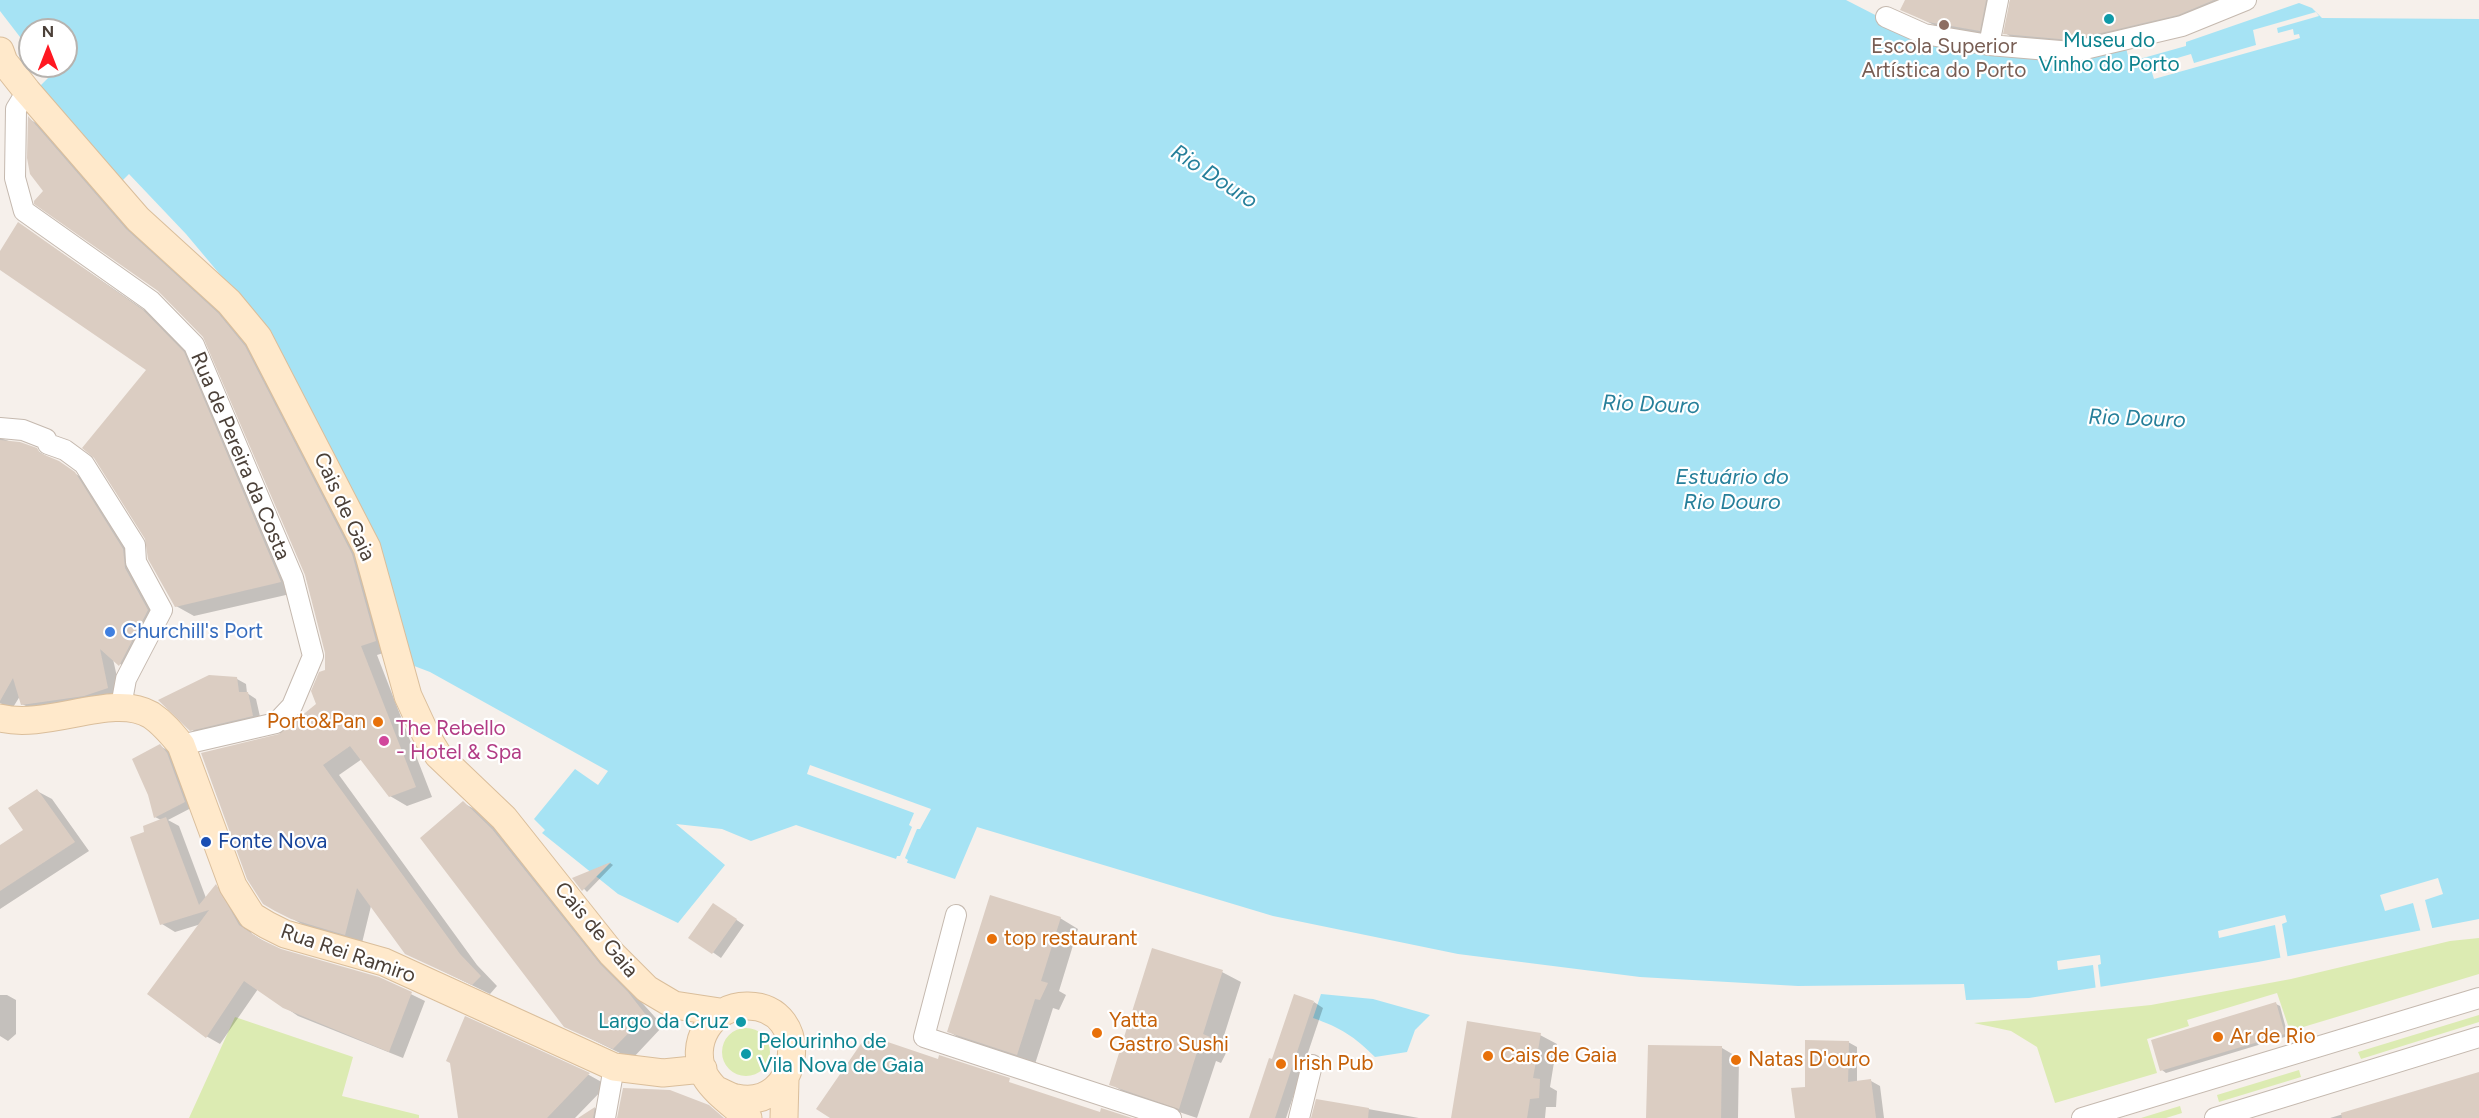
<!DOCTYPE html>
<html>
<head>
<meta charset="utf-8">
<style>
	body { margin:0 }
	#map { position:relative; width:2479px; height:1118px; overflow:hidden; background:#f6f0eb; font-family:Figtree,sans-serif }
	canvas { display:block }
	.north { position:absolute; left:18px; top:18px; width:60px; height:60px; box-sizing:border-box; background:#fff; border:2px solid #b7b3af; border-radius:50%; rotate:0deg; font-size:16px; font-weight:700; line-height:24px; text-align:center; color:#4b4038 }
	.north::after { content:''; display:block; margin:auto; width:21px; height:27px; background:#ff1821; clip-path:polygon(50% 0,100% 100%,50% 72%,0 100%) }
</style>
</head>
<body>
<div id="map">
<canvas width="2479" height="1118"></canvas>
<div class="north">N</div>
</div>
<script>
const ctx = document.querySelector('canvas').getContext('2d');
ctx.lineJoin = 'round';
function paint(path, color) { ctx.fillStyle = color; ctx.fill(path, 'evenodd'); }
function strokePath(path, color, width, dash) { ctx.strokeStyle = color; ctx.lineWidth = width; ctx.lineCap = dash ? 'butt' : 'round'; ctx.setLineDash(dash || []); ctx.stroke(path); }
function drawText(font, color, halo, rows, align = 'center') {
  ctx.font = font + ' Figtree,sans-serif'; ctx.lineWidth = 4.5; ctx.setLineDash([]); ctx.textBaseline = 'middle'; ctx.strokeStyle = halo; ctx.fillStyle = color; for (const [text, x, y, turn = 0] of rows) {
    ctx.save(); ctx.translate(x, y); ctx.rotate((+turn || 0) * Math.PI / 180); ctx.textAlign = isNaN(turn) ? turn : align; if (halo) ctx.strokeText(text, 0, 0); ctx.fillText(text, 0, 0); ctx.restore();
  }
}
paint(new Path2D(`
	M 2479,938 L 2479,974 L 2290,1031 L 2277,993 L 2187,1020 L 2189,1026 L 2147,1039 L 2157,1073 L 2055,1103 L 2037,1047 L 2011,1031 L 1974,1023 L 2151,1005 L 2291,979 L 2450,941 Z
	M 2479,1015 L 2479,1022 L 2361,1059 L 2358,1052 Z
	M 235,1017 L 353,1057 L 342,1096 L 419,1115 L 419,1118 L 189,1118 Z
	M722 1052a24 24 0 1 1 48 0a24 24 0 1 1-48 0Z
	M 2299,1070 L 2301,1077 L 2219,1102 L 2217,1095 Z
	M 2180,1106 L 2182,1113 L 2166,1118 L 2141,1118 Z`), '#dcebb2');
paint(new Path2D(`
	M 0,0 L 1846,0 L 1922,39 L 2126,48 L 2128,56 L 2134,56 L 2136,60 L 2186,46 L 2186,42 L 2299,3 L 2312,8 L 2322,18 L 2479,19 L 2479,919 L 2258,962 L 2029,998 L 1966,1000 L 1964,984 L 1798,986 L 1640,977 L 1458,954 L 1273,916 L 977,827 L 955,879 L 796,825 L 751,841 L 722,829 L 676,824 L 725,865 L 678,923 L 618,894 L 542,833 L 545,830 L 534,819 L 575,769 L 598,785 L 608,771 L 430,672 L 409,664 L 265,328 L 186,234 L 129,174 L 121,182 L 40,86 L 50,76 L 42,66 L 66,66 L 66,30 L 30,30 L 30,50 L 0,11 Z
	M 1321,994 L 1373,999 L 1430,1015 L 1415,1030 L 1407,1052 L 1375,1057 C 1354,1036 1341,1028 1313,1018 Z`), '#a6e3f4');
paint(new Path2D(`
	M 2316,12 L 2319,16 L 2277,28 L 2278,33 L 2293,29 L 2294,35 L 2299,34 L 2300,38 L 2154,79 L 2150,66 L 2191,54 L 2194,63 L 2256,45 L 2253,30 Z
	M 810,765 L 931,809 L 920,829 L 917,829 L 905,858 L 908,860 L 906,865 L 895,862 L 897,856 L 900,856 L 912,827 L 909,825 L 914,813 L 807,774 Z
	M 2438,878 L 2443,894 L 2425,900 L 2433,931 L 2421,933 L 2413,903 L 2385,911 L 2380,895 Z
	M 2285,915 L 2287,922 L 2282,924 L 2288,959 L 2281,961 L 2275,925 L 2219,938 L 2218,931 Z
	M 2100,955 L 2101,964 L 2098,965 L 2101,990 L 2096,991 L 2093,965 L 2058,970 L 2057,961 Z`), '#f6f0eb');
paint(new Path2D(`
	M 1907,0 L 2003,0 L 1993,38 L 1942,29 L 1902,9 Z
	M 2010,0 L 2245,0 L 2085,47 L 2018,41 L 2005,33 Z
	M 29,119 L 45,128 L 235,324 L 262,357 L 369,565 L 393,650 L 377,655 L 432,797 L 407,806 L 390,796 L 362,759 L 339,775 L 477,965 L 497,986 L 490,994 L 406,953 L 371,906 L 362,943 L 309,928 L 264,903 L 285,733 L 318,705 L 327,671 L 326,653 L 305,573 L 206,339 L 159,290 L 44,191 Z
	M 19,224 L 162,322 L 202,364 L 299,592 L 194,616 L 176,606 L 148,370 L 0,268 L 0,254 Z
	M 0,438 L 36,450 L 89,482 L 136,558 L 161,619 L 133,673 L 113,659 L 121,695 L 36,711 L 22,704 L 20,696 L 12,709 L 0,703 Z
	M 237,679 L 246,684 L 247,693 L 256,699 L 261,721 L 200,735 L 191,729 Z
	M 160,746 L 169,751 L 193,807 L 168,820 L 179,826 L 206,898 L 216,886 L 229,894 L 252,934 L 280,951 L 378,978 L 425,1001 L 403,1058 L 298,1016 L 258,989 L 220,1044 L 206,1036 L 201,924 L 175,932 L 162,924 L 146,833 L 161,820 L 155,817 Z
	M 37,791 L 52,799 L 89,851 L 0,909 L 0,847 L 25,831 Z
	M 463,803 L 482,813 L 511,841 L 618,976 L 663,1026 L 632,1059 L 565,1026 Z
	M 610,863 L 613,865 L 587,892 L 574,878 Z
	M 722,910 L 744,925 L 721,958 L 691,937 Z
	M 1060,918 L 1078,929 L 1059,991 L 1066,995 L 1059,1010 L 1053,1008 L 1035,1064 L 966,1042 L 948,1031 Z
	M 1222,972 L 1241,982 L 1221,1045 L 1228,1049 L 1221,1063 L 1216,1061 L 1197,1118 L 1129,1095 L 1111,1084 Z
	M 0,995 L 7,995 L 16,1000 L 16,1034 L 8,1041 L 0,1036 Z
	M 1314,1002 L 1323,1008 L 1286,1118 L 1251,1118 L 1273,1061 Z
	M 2276,1004 L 2280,1006 L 2288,1036 L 2166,1073 L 2162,1070 Z
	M 466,1018 L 589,1075 L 607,1085 L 575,1118 L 460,1118 Z
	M 1540,1035 L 1557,1044 L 1550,1087 L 1557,1091 L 1556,1107 L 1546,1107 L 1545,1118 L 1453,1118 Z
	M 1848,1042 L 1857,1047 L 1857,1082 L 1871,1081 L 1880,1086 L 1884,1118 L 1796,1118 L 1806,1088 Z
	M 1722,1048 L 1739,1058 L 1738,1118 L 1648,1118 Z
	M 2479,1074 L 2479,1118 L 2330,1118 Z
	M 1317,1100 L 1419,1118 L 1313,1118 Z
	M 595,1108 L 611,1118 L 580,1118 Z`), '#0003');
paint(new Path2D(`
	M 1905,0 L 1986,0 L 1980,31 L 1928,22 L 1900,10 Z
	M 2010,0 L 2214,0 L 2178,15 L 2071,40 L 2003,34 Z
	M 28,116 L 126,229 L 218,313 L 245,346 L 352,554 L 376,641 L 361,646 L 416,787 L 389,797 L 350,746 L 323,765 L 460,954 L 481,976 L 472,985 L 405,954 L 357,888 L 345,935 L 291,919 L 275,911 L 263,904 L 247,879 L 201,753 L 279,734 L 316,704 L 311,691 L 319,672 L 325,670 L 325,653 L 305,575 L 203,337 L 158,291 L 34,204 L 34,201 L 43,191 L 30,174 L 27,158 Z
	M 18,222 L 143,310 L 184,352 L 281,582 L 175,607 L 148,559 L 145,539 L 94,458 L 82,448 L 146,370 L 0,270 L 0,251 Z
	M 0,440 L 20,442 L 37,448 L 40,453 L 59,461 L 75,472 L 123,549 L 125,568 L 148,610 L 119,666 L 100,649 L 108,688 L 84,696 L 21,705 L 13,678 L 0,701 Z
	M 209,675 L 237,677 L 239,692 L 248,692 L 253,716 L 190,731 L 158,700 Z
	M 160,744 L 167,753 L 185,802 L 154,818 L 148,795 L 132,759 Z
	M 37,789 L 75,842 L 0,891 L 0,845 L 23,830 L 8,808 Z
	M 463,801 L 492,829 L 600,964 L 628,992 L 646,1015 L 613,1049 L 564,1027 L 420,838 Z
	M 166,817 L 199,905 L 216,884 L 239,925 L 260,939 L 281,949 L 379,977 L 412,992 L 389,1052 L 283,1008 L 244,981 L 206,1038 L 147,994 L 209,910 L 160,925 L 130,837 L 144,832 L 143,826 Z
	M 611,862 L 582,891 L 572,878 Z
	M 990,895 L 1061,917 L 1041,981 L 1048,983 L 1040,1000 L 1035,999 L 1017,1055 L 947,1032 Z
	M 713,903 L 737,919 L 712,954 L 688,938 Z
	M 1152,948 L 1223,970 L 1203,1034 L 1210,1037 L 1202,1054 L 1197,1052 L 1179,1109 L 1109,1085 Z
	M 1294,994 L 1314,1001 L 1275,1118 L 1249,1118 L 1269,1058 L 1272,1059 Z
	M 2276,1002 L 2285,1034 L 2160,1071 L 2151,1040 Z
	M 465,1016 L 590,1073 L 547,1118 L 458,1118 L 450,1063 L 446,1061 Z
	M 1467,1021 L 1541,1033 L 1533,1078 L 1540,1079 L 1539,1098 L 1530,1099 L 1527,1118 L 1451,1118 Z
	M 867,1035 L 938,1059 L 939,1055 L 1010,1078 L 1009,1082 L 1100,1112 L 1101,1108 L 1132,1118 L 830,1118 L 816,1109 Z
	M 1805,1040 L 1849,1041 L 1848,1082 L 1871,1079 L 1876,1118 L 1795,1118 L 1791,1088 L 1805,1087 Z
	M 1648,1045 L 1722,1046 L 1721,1118 L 1646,1118 Z
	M 2479,1072 L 2479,1118 L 2342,1118 L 2341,1113 Z
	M 623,1088 L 670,1090 L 709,1105 L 724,1118 L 617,1118 Z
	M 1316,1099 L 1369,1108 L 1368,1118 L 1311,1118 Z
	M 595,1107 L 593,1118 L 578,1118 Z`), '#dbcdc2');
const street = new Path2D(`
	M 1886,17 L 1924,34 L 1989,45 L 2072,52 L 2182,26 L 2246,0
	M 1989,45 L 1998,0
	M 27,91 L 16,109 L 15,178 L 24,211 L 151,301 L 194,345 L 293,578 L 313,656 L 292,706 L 276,723 L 181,745
	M 0,428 L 23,430 L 46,439 L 48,444 L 65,450 L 84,464 L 135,545 L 136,562 L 162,610 L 126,679 L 121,706
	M 956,915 L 924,1037 L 1171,1118
	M 605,1118 L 614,1067
	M 1299,1118 L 1312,1065
	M 2082,1118 L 2479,998
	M 2215,1118 L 2479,1037`);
const secondary = new Path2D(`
	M 0,51 L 4,62 L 27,91 L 138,219 L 229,302 L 258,337 L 367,548 L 408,696 L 427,737 L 438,755 L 504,818 L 612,954 L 647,989 L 674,1005 L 720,1012
	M 0,718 C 49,730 113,692 151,715 C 163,723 172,734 181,745 L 233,886 L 252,916 L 267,925 L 285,934 L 384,962 L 614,1067 L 663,1073 L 703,1069
	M 719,1091 C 724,1093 730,1097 736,1098 C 801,1112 814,1007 748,1006 C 711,1005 688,1044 705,1076 C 714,1092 735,1106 748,1118
	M 784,1118 L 785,1079`);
strokePath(street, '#c5b9af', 22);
strokePath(secondary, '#dabe9b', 29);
strokePath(street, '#fff', 20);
strokePath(secondary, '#ffe9cb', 27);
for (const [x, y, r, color] of [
	[2109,19,6,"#0f9aa8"],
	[1944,25,6,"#8d6e63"],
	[110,632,6,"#3f7fe0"],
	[378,722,6,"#e8710a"],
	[384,741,6,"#d1479c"],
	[206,842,6,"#1a4fb4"],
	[992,939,6,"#e8710a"],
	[741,1022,6,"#0f9aa8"],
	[1097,1033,6,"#e8710a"],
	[2218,1037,6,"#e8710a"],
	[746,1054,6,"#0f9aa8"],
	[1488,1056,6,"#e8710a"],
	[1736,1060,6,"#e8710a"],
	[1281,1064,6,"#e8710a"]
]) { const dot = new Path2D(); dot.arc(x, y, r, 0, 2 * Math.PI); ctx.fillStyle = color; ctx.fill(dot); strokePath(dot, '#fff', 2); }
drawText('21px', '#0d838f', '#fff', [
	["Museu do",2109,41],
	["Vinho do Porto",2109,65],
	["Largo da Cruz",729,1022,"right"],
	["Pelourinho de",758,1042,"left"],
	["Vila Nova de Gaia",758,1066,"left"]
]);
drawText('21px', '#785e54', '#fff', [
	["Escola Superior",1944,47],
	["Artística do Porto",1944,71]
]);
drawText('21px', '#4b4038', '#fff', [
	["Rua de Pereira da Costa",240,456,67],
	["Cais de Gaia",344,507,65],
	["Cais de Gaia",596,930,50],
	["Rua Rei Ramiro",348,954,19]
]);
drawText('21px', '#366cbe', '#fff', [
	["Churchill's Port",122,632]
], 'left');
drawText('21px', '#c56008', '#fff', [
	["Porto&Pan",366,722,"right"],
	["top restaurant",1004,939],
	["Yatta",1109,1021],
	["Gastro Sushi",1109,1045],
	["Ar de Rio",2230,1037],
	["Cais de Gaia",1500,1056],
	["Natas D'ouro",1748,1060],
	["Irish Pub",1293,1064]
], 'left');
drawText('21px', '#b23c85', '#fff', [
	["The Rebello",396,729],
	["- Hotel & Spa",396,753]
], 'left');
drawText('21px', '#164399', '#fff', [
	["Fonte Nova",218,842]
], 'left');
drawText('italic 22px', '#267f9a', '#fff', [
	["Rio Douro",1214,177,33],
	["Rio Douro",1651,405,2],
	["Rio Douro",2137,419,2],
	["Estuário do",1732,478],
	["Rio Douro",1732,503]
]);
</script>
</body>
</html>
